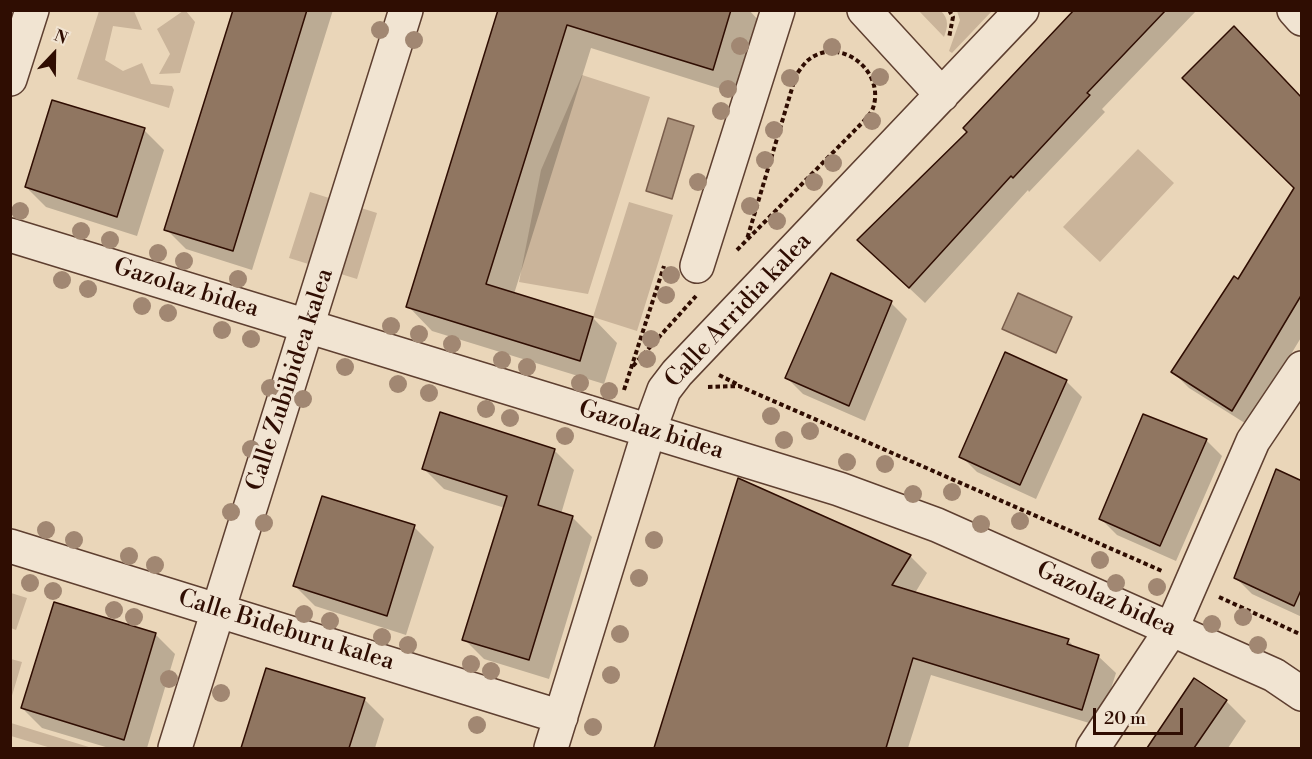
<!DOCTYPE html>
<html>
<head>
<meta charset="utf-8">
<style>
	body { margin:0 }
	#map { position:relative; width:1312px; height:759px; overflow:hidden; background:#ead6b9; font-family:"Libre Bodoni",serif }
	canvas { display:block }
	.frame { position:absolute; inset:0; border:12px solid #2f0d02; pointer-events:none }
	.north { position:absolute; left:24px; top:24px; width:60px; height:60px; -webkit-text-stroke:4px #f1e4d2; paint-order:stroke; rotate:22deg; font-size:16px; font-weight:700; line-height:24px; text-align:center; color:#2f0d02 }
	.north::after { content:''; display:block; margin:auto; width:21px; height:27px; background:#2f0d02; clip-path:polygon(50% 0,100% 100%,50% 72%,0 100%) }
	.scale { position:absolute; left:1093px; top:708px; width:90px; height:27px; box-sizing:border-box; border:3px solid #2f0d02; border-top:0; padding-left:8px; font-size:18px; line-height:21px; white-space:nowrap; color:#2f0d02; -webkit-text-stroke:4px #f1e4d2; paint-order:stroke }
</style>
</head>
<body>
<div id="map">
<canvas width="1312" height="759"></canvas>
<div class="frame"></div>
<div class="north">N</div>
<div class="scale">20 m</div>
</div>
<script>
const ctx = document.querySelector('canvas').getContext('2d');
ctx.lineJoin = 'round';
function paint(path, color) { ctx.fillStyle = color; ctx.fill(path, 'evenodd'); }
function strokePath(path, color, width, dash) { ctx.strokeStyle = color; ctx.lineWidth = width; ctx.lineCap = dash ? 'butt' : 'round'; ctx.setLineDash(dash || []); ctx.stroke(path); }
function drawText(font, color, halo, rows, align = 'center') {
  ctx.font = font + ' "Libre Bodoni",serif'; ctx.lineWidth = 6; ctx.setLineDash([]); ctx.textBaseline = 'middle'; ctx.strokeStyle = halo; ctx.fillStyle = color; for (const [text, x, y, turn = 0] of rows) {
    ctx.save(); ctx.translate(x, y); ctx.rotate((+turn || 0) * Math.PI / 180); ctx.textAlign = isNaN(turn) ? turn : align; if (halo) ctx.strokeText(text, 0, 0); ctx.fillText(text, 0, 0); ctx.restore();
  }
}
paint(new Path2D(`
	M 99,11 L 134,11 L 142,30 L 113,26 L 105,60 L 123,71 L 142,63 L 151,84 L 172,86 L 174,90 L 169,108 L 77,79 Z
	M 183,11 L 186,11 L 195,22 L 180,73 L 159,74 L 170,54 L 157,29 Z
	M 919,11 L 941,11 C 949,19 948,27 944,37 Z
	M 957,11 L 992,11 L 952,53 L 949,51 L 960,20 Z
	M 582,75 L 650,97 L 588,294 L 519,282 L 541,170 Z
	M 1138,149 L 1174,183 L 1100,262 L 1063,227 Z
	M 310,192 L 377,213 L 357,279 L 289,258 Z
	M 629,202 L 673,215 L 637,331 L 593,317 Z
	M 11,593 L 27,598 L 16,630 L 11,628 Z
	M 11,659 L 22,662 L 11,699 L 10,659 Z
	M 11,723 L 92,748 L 51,748 L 11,736 Z`), '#cab49a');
const water = new Path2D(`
	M 668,118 L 694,126 L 672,199 L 646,191 Z
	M 1018,293 L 1072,317 L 1056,353 L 1002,329 Z`);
paint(water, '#aa927b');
strokePath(water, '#795d4b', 1.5);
paint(new Path2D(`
	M 235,10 L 333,10 L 252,270 L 186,249 L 166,229 Z
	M 499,10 L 749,10 L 759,21 L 737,94 L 591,48 L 514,294 L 593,318 L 617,343 L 604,384 L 432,331 L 408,306 Z
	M 1076,10 L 1197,10 L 1102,109 L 1105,112 L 1029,192 L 1028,190 L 925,303 L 874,255 L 969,132 Z
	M 1302,99 L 1302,336 L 1248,425 L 1189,388 L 1173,372 L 1238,281 L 1295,188 Z
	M 144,130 L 164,150 L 137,236 L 46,207 L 26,187 Z
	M 891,303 L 907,319 L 865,421 L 803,394 L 787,378 Z
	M 1066,381 L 1082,397 L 1036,499 L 977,472 L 961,456 Z
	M 1206,440 L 1222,456 L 1176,561 L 1117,535 L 1101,519 Z
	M 554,450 L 574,470 L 561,514 L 572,517 L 592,537 L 549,679 L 484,659 L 464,639 L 505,508 L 444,489 L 424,469 Z
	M 739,480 L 910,556 L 927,573 L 915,593 L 1068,640 L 1076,649 L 1098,656 L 1116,673 L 1099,726 L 931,675 L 908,748 L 656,748 Z
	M 1302,482 L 1302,617 L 1252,594 L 1236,578 Z
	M 414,527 L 434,547 L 406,635 L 315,606 L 295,586 Z
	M 155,634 L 175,654 L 147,748 L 109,748 L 42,728 L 22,708 Z
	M 267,670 L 364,699 L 384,719 L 375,748 L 243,748 Z
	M 1195,680 L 1226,701 L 1246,721 L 1228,748 L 1148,748 Z`), '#0003');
const building = new Path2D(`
	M 233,10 L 307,10 L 233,251 L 164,230 Z
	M 498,10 L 731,10 L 713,70 L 567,25 L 486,284 L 593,317 L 580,361 L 406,307 Z
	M 1074,10 L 1166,10 L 1087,93 L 1090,95 L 1013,178 L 1011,176 L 909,288 L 857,240 L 967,132 L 963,128 Z
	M 1234,26 L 1302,98 L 1302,294 L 1232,411 L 1171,372 L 1234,276 L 1238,279 L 1294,188 L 1182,78 Z
	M 52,100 L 145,128 L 117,217 L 25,187 Z
	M 831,273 L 892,301 L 849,406 L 785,378 Z
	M 1005,352 L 1067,380 L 1020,485 L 959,457 Z
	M 440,412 L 555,449 L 538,505 L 573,516 L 529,660 L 462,640 L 507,496 L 422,469 Z
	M 1143,414 L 1207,439 L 1160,546 L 1099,519 Z
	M 1276,469 L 1302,481 L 1302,588 L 1294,606 L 1234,578 Z
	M 738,478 L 911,555 L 892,585 L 1069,639 L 1067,644 L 1099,655 L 1082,710 L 913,658 L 886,748 L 654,748 Z
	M 322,496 L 415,525 L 387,616 L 293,586 Z
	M 54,602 L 156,633 L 124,740 L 21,708 Z
	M 266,668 L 365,698 L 349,748 L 241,748 Z
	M 1194,678 L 1227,700 L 1194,748 L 1147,748 Z`);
paint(building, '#907661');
strokePath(building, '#2f0d02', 1.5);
const minor = new Path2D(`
	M 864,10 L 942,95
	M 1294,10 L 1302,19
	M 10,79 L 32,10
	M 10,235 L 839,489 L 937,525 L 1274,675 L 1302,694
	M 697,266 L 778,10
	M 10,546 L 561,717
	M 175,748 L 406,10
	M 551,748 L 649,431 L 664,390 L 677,373 L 1022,10
	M 1093,748 L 1171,630 L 1253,441 L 1302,368`);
strokePath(minor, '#5e3f30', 36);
strokePath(new Path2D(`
	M 949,10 L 953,17 L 949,38
	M 737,250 L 859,126 C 864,121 871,114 873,108 C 886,70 838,34 807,61 C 803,65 799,71 796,75 L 747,239
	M 633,366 L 696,296
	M 719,375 L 739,385
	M 708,387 L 739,386 L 1162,571
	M 624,390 L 664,266
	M 1219,597 L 1302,635`), '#2f0d02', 4, [4.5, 3]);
strokePath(minor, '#f1e4d2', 33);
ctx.fillStyle = '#a18772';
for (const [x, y] of [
	[380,30],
	[414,40],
	[740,46],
	[832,47],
	[880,77],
	[790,78],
	[728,89],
	[721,111],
	[872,121],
	[774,130],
	[765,160],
	[833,163],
	[698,182],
	[814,182],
	[750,206],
	[20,211],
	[777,221],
	[81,231],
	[110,240],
	[158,253],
	[184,261],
	[671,275],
	[238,279],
	[62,280],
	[88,289],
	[666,295],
	[142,306],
	[168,313],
	[391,326],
	[222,330],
	[419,334],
	[251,339],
	[651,339],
	[452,344],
	[647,359],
	[502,360],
	[345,367],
	[527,367],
	[580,383],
	[398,384],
	[270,388],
	[609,391],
	[429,393],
	[303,399],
	[486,409],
	[771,416],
	[510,418],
	[810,431],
	[565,436],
	[784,440],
	[251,449],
	[847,462],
	[885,464],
	[952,492],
	[913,494],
	[231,512],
	[1020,521],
	[264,523],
	[981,524],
	[46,530],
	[74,540],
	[654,540],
	[129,556],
	[1100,560],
	[155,565],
	[639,578],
	[30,583],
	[1116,583],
	[1157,587],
	[53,591],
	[114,610],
	[304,614],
	[134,617],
	[1243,617],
	[330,621],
	[1212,624],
	[620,634],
	[382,637],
	[408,645],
	[1258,645],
	[471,664],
	[491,671],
	[611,675],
	[169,679],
	[221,693],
	[477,725],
	[593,727]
]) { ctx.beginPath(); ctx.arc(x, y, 9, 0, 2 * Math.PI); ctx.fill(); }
drawText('24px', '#2f0d02', '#f1e4d2', [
	["Gazolaz bidea",186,289,17],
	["Calle Arridia kalea",739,311,-47],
	["Calle Zubibidea kalea",291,380,-72],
	["Gazolaz bidea",651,431,17],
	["Gazolaz bidea",1106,600,24],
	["Calle Bideburu kalea",286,631,17]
]);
</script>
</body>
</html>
